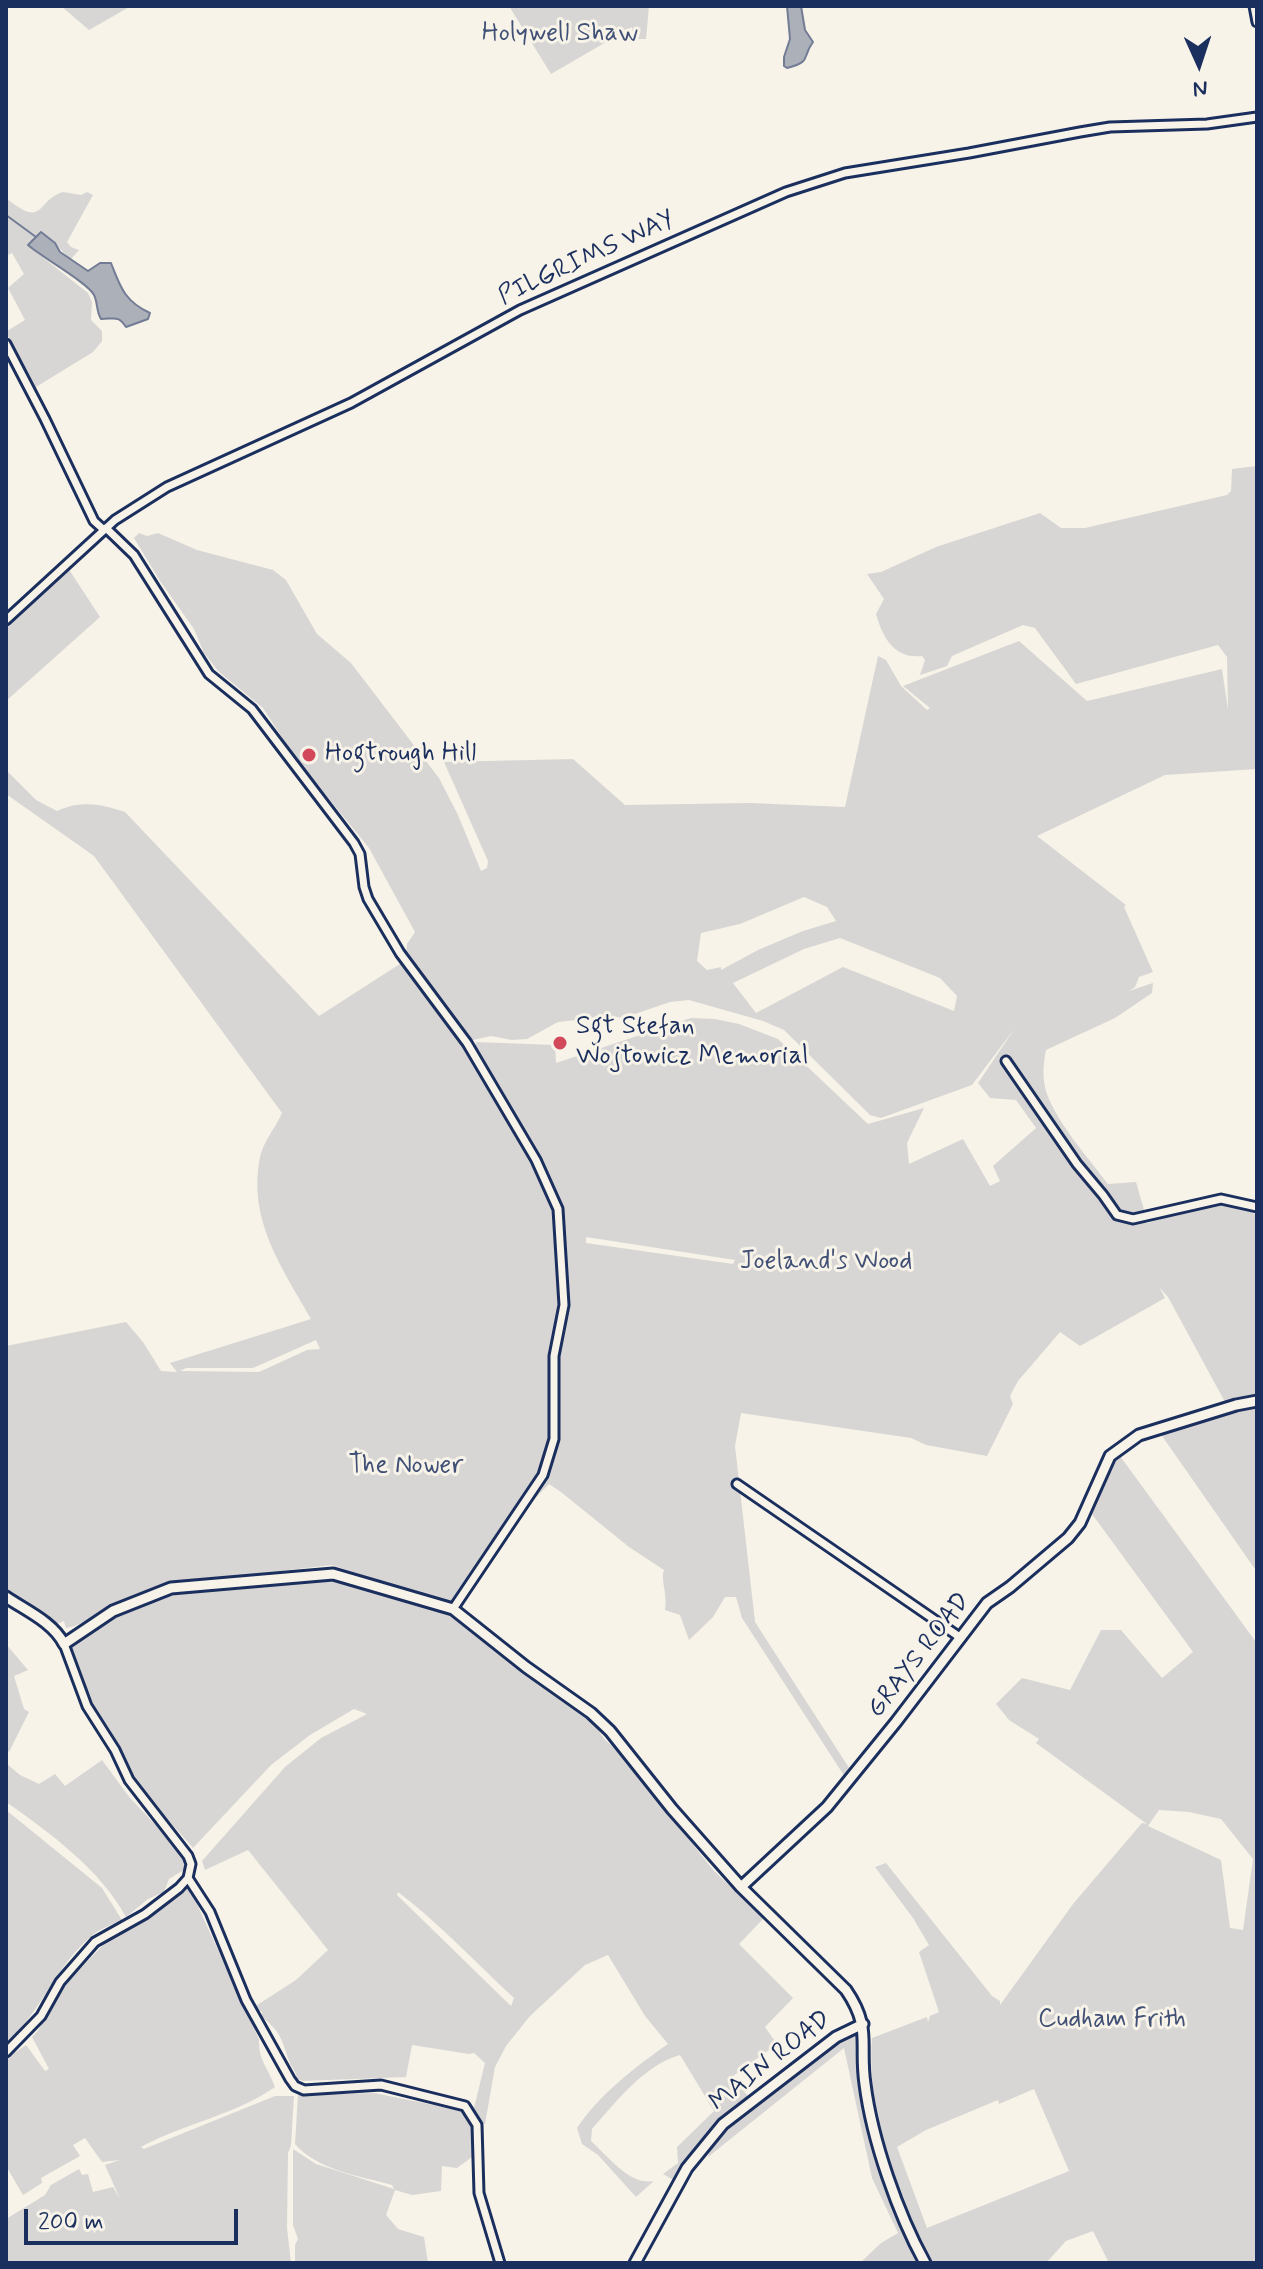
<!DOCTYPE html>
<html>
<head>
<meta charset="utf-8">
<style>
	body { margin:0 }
	#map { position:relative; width:1263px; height:2269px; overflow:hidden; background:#f7f3e8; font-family:Mynerve,sans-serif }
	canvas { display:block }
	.frame { position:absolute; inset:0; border:8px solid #1b2f5e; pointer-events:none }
	.north { position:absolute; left:1159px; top:24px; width:80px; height:80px; -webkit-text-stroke:6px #f7f3e8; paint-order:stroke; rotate:177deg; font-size:22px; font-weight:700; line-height:32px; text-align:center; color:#1b2f5e }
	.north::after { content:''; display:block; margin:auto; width:28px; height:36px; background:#1b2f5e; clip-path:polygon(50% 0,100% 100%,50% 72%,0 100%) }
	.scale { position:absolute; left:24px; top:2209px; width:214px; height:36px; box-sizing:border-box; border:4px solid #1b2f5e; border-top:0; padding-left:10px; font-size:24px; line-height:28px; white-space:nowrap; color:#1b2f5e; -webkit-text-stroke:6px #f7f3e8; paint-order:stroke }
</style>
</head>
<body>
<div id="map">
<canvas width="1263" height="2269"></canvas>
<div class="frame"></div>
<div class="north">N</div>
<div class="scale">200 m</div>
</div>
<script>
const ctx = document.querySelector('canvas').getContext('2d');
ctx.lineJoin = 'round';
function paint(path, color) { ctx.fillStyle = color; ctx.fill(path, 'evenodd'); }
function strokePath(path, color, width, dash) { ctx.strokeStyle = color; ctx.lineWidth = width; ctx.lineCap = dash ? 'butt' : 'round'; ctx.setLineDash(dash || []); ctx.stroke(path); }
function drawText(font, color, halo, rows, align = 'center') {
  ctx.font = font + ' Mynerve,sans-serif'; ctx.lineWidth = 6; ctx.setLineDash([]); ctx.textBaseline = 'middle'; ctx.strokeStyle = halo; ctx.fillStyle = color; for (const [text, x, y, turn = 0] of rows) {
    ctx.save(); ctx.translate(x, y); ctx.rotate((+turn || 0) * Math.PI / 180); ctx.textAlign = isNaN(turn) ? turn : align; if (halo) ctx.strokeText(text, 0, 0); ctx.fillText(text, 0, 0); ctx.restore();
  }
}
paint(new Path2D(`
	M 61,6 L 131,6 L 89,30 Z
	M 509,6 L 649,6 L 646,39 L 633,39 L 632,27 L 551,74 Z
	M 63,192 L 81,195 L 87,192 L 93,195 L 67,242 L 71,247 L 79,250 L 70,260 L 57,245 L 36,252 L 88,293 L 92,302 L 91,320 L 102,331 L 102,341 L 93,352 L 36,387 L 7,334 L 7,331 L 25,320 L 8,288 L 24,274 L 12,253 L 6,256 L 6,198 C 45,230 36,200 63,192 Z
	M 1257,466 L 1257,769 L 1165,775 L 1037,836 L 1126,905 L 1124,907 L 1153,972 L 1139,977 L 1135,987 L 1129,991 L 1153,983 L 1152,993 L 1115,1018 L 1046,1050 C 1043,1065 1042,1080 1047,1094 C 1058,1124 1089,1159 1108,1184 L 1136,1182 L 1145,1213 L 1118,1213 L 1062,1147 C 1078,1172 1099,1192 1115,1217 L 1148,1223 L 1203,1206 L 1231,1202 L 1257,1215 L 1257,1395 L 1225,1402 L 1168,1297 L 1159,1287 L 1165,1298 L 1080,1346 L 1060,1332 L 1018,1381 L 1010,1396 L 1013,1404 L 987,1456 L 926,1445 L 911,1438 L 741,1413 L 735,1446 L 755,1622 L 851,1771 L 845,1777 L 742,1618 L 736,1597 L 725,1597 L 713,1617 L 689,1640 L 680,1615 L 665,1610 C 668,1594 660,1580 664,1570 L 629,1547 L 561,1492 L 549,1484 L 520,1514 L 546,1479 L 558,1440 L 558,1358 L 567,1310 L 563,1211 L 539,1157 L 476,1050 L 476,1042 L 555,1045 L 556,1063 L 691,1018 L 715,1019 L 739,1024 L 778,1039 L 868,1124 L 924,1108 L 907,1143 L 909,1164 L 963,1139 L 990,1186 L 1000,1181 L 993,1166 L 1036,1128 L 1016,1100 L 990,1098 L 978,1083 L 1015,1028 L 972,1085 L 881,1118 L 870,1115 L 784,1030 L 763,1021 L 689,1000 L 670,1002 L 623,1018 L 611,1016 L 558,1022 L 527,1039 L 512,1040 L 491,1036 L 473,1040 L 468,1037 L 406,957 L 407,944 L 415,932 L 369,848 L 294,756 L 263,708 L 219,672 L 204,653 L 194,629 L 160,581 L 134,538 L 139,533 L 147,536 L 158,533 L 197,550 L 273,570 L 286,580 L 317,634 L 351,663 L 439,778 L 458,815 L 481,871 L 487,868 L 488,861 L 444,762 L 573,759 L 625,805 L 750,803 L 845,807 L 878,656 L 886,660 L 901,686 L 927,710 L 930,708 L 903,686 L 1019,641 L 1087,701 L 1222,669 L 1228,710 L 1227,657 L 1218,645 L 1076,684 L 1035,628 L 1023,625 L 952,656 L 947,666 L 920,675 L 925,660 L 922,656 C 894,659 883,638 876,614 L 884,599 L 867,574 L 881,572 L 936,547 L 1040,513 L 1061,528 L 1085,528 L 1227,495 L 1231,491 L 1232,469 ZM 804,897 L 827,907 L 836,921 L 803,931 L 758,950 L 721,970 L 721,967 L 707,970 L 697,961 L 701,933 L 740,924 ZM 840,938 L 940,978 L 957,996 L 954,1011 L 843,967 L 756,1013 L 733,983 L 804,949 ZM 586,1237 L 735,1260 L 733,1264 L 586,1243 Z
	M 68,568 L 100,617 L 6,701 L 6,625 Z
	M 6,770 L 36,800 L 57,811 C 81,800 101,804 125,812 L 319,1016 L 403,962 L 464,1045 L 532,1163 L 554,1210 L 559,1303 L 550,1355 L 549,1438 L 539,1473 L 453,1605 L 332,1565 L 168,1584 L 146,1591 L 75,1626 L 66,1628 L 64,1621 L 55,1625 L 6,1592 L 6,1346 L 126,1322 L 143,1342 L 161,1371 L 177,1372 L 170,1363 L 311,1319 C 282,1268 247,1219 260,1157 C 263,1142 276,1127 282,1113 L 94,856 L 6,794 ZM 316,1340 L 320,1349 L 307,1350 L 259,1372 L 180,1371 L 186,1368 L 253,1368 Z
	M 1257,1405 L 1257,1572 L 1160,1433 Z
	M 1120,1456 L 1256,1642 L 1257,2263 L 1109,2263 L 1093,2231 L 1066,2241 L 1046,2263 L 930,2263 C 896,2198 866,2112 872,2038 L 927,2017 L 928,2022 L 930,2016 L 939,2012 L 919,1952 L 929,1945 L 913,1918 L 875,1867 L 886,1863 L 992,1996 L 1000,2001 L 1000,2005 L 1073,1904 L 1142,1823 L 1147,1824 L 1036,1743 L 1039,1739 L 1009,1720 L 996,1704 L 1022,1678 L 1070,1690 L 1101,1630 L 1121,1630 L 1162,1678 L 1193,1652 L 1092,1514 L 1113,1462 ZM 1159,1810 L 1189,1812 L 1221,1819 L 1253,1859 L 1243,1930 L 1230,1928 L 1221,1860 L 1148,1826 ZM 1034,2089 L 1069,2171 L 927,2228 L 897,2147 L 926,2130 L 998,2100 L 999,2104 Z
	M 333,1578 L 448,1609 L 592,1721 L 605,1740 L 617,1750 L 714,1871 L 764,1918 L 739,1944 L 793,1998 L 765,2027 L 777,2044 L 733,2076 L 749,2098 C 720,2121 690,2147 675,2181 L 663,2174 L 678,2163 L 677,2147 L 714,2111 L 680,2055 C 644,2065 616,2102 592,2129 L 591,2141 C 608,2156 630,2186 654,2181 L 636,2197 L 598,2155 L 582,2144 L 577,2128 C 600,2094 635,2067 668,2044 L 645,2016 L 608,1955 L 585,1965 L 530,2016 L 506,2046 L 495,2067 L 485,2124 L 480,2124 L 474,2108 L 485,2063 L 474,2053 L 469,2054 L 412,2045 L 406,2077 L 303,2081 L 297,2079 C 296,2071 292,2068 289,2061 C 282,2040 281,2032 262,2017 L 262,2012 L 254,2007 L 296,1980 L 328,1950 L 248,1850 L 205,1870 L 202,1861 L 285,1767 L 321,1738 L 367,1714 L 354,1709 L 310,1735 L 271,1765 L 193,1848 L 139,1787 L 109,1728 L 96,1712 L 89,1692 L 85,1694 L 75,1670 L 79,1667 L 71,1650 L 74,1643 L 112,1619 L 145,1603 L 180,1593 ZM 398,1892 C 439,1923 476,1963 514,1998 L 511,2006 L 397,1895 Z
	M 6,1644 L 28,1670 L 14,1676 L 24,1709 L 29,1712 L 9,1752 L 6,1749 Z
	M 102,1760 L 130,1798 L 166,1836 L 186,1863 L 187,1868 L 169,1879 L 164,1892 L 148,1899 L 126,1917 C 100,1869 50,1833 6,1802 L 6,1763 L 20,1775 L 39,1784 L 55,1774 L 65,1786 Z
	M 6,1810 L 102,1888 L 122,1920 C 113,1924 102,1928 94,1934 C 56,1964 42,2012 6,2043 Z
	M 189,1887 L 259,2039 C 258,2060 268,2067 275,2087 C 235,2115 183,2124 141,2147 L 144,2149 L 275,2096 L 294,2096 L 291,2146 L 288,2153 L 287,2228 L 291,2263 L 6,2263 L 6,2219 L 45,2195 L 51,2185 L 79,2169 L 82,2175 L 88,2174 L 93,2192 L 113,2187 L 120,2199 L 105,2165 L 120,2160 L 102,2162 L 85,2138 L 73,2145 L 80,2156 L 41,2178 L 42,2183 L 23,2195 L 6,2166 L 6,2059 L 26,2045 L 45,2071 L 49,2069 L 32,2037 L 37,2032 L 66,1984 L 105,1943 L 142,1923 Z
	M 859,2034 L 859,2083 L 874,2146 L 917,2263 L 860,2263 L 881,2243 L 898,2233 L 872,2178 L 844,2048 L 708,2157 C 712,2133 821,2056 846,2036 Z
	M 374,2093 L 464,2111 L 471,2123 L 472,2157 L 457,2168 L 442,2166 L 441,2191 L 412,2195 L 395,2190 L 386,2215 L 398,2229 L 424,2237 L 428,2263 L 295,2263 L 295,2245 L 298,2239 L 293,2225 L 293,2149 L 316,2164 L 394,2189 L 392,2185 C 360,2176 317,2170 295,2144 L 298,2095 Z`), '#d7d6d4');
const water = new Path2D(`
	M 787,6 L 801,6 L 805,30 L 813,42 C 801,58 813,61 787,68 L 784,66 L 784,57 L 790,39 Z
	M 41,232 L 55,243 L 60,252 L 88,271 L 100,263 L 111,263 C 120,286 124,301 150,313 L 148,319 L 126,327 C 118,315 115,319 101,319 C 96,311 98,303 94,295 C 88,283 43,258 28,245 Z`);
paint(water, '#acb0b9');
strokePath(water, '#727c95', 2);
strokePath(new Path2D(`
	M 6,215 L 36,237`), '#727c95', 2);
const street = new Path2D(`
	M 1254,6 L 1257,22
	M 6,344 L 45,419 L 94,521 L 104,530
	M 106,528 L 134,555 L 209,674 L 252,709 L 354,843 L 360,854 L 364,887 L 368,899 L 400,953 L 467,1043 L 536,1160 L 558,1209 L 564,1305 L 554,1356 L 554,1439 L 543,1475 L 453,1609
	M 6,620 L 115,520 L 167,487 L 351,403 L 520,310 L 786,192 L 845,173 L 969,153 L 1080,132 L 1110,127 L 1207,124 L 1257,117
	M 1006,1061 L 1077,1164 L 1103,1195 L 1117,1215 L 1133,1219 L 1221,1199 L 1257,1207
	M 737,1484 L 961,1638
	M 64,1644 L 87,1706 L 115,1750 L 129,1780 L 188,1856 L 191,1864 L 188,1878 L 210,1912 L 246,2000 L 290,2079 L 295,2086 L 304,2090 L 381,2085 L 465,2106 L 477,2125 L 479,2193 L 500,2263
	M 6,2052 L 41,2016 L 60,1982 L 95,1942 L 145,1914 L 179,1888 L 188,1878`);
const secondary = new Path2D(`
	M 6,1597 C 25,1610 53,1622 64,1644 L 113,1611 L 171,1588 L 333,1574 L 453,1609 L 526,1667 L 591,1713 L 610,1731 L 672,1809 L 741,1887 L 846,1990 C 872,2028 859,2043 865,2084 C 872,2140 898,2214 925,2263
	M 741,1887 L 827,1807 L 896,1722 L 987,1603 L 1010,1587 L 1068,1538 L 1080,1523 L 1110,1456 L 1139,1435 L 1236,1405 L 1257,1401
	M 635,2263 L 687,2168 L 723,2124 L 836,2037 L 863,2024`);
strokePath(street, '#1b2f5e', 13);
strokePath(secondary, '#1b2f5e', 15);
strokePath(street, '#f7f3e8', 7);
strokePath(secondary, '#f7f3e8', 9);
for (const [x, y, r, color] of [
	[309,755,8,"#d1495b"],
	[560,1043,8,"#d1495b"]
]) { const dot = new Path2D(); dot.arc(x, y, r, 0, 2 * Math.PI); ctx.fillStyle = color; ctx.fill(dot); strokePath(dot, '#f7f3e8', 3); }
drawText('26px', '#415076', '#f7f3e8', [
	["Holywell Shaw",560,35],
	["Joeland's Wood",826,1263],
	["The Nower",406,1467],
	["Cudham Frith",1112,2021]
]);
drawText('26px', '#1b2f5e', '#f7f3e8', [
	["PILGRIMS WAY",587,259,-25],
	["GRAYS ROAD",920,1656,-52],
	["MAIN ROAD",771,2062,-38]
]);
drawText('26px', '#1b2f5e', '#f7f3e8', [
	["Hogtrough Hill",325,755],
	["Sgt Stefan",576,1028],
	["Wojtowicz Memorial",576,1058]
], 'left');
</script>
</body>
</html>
